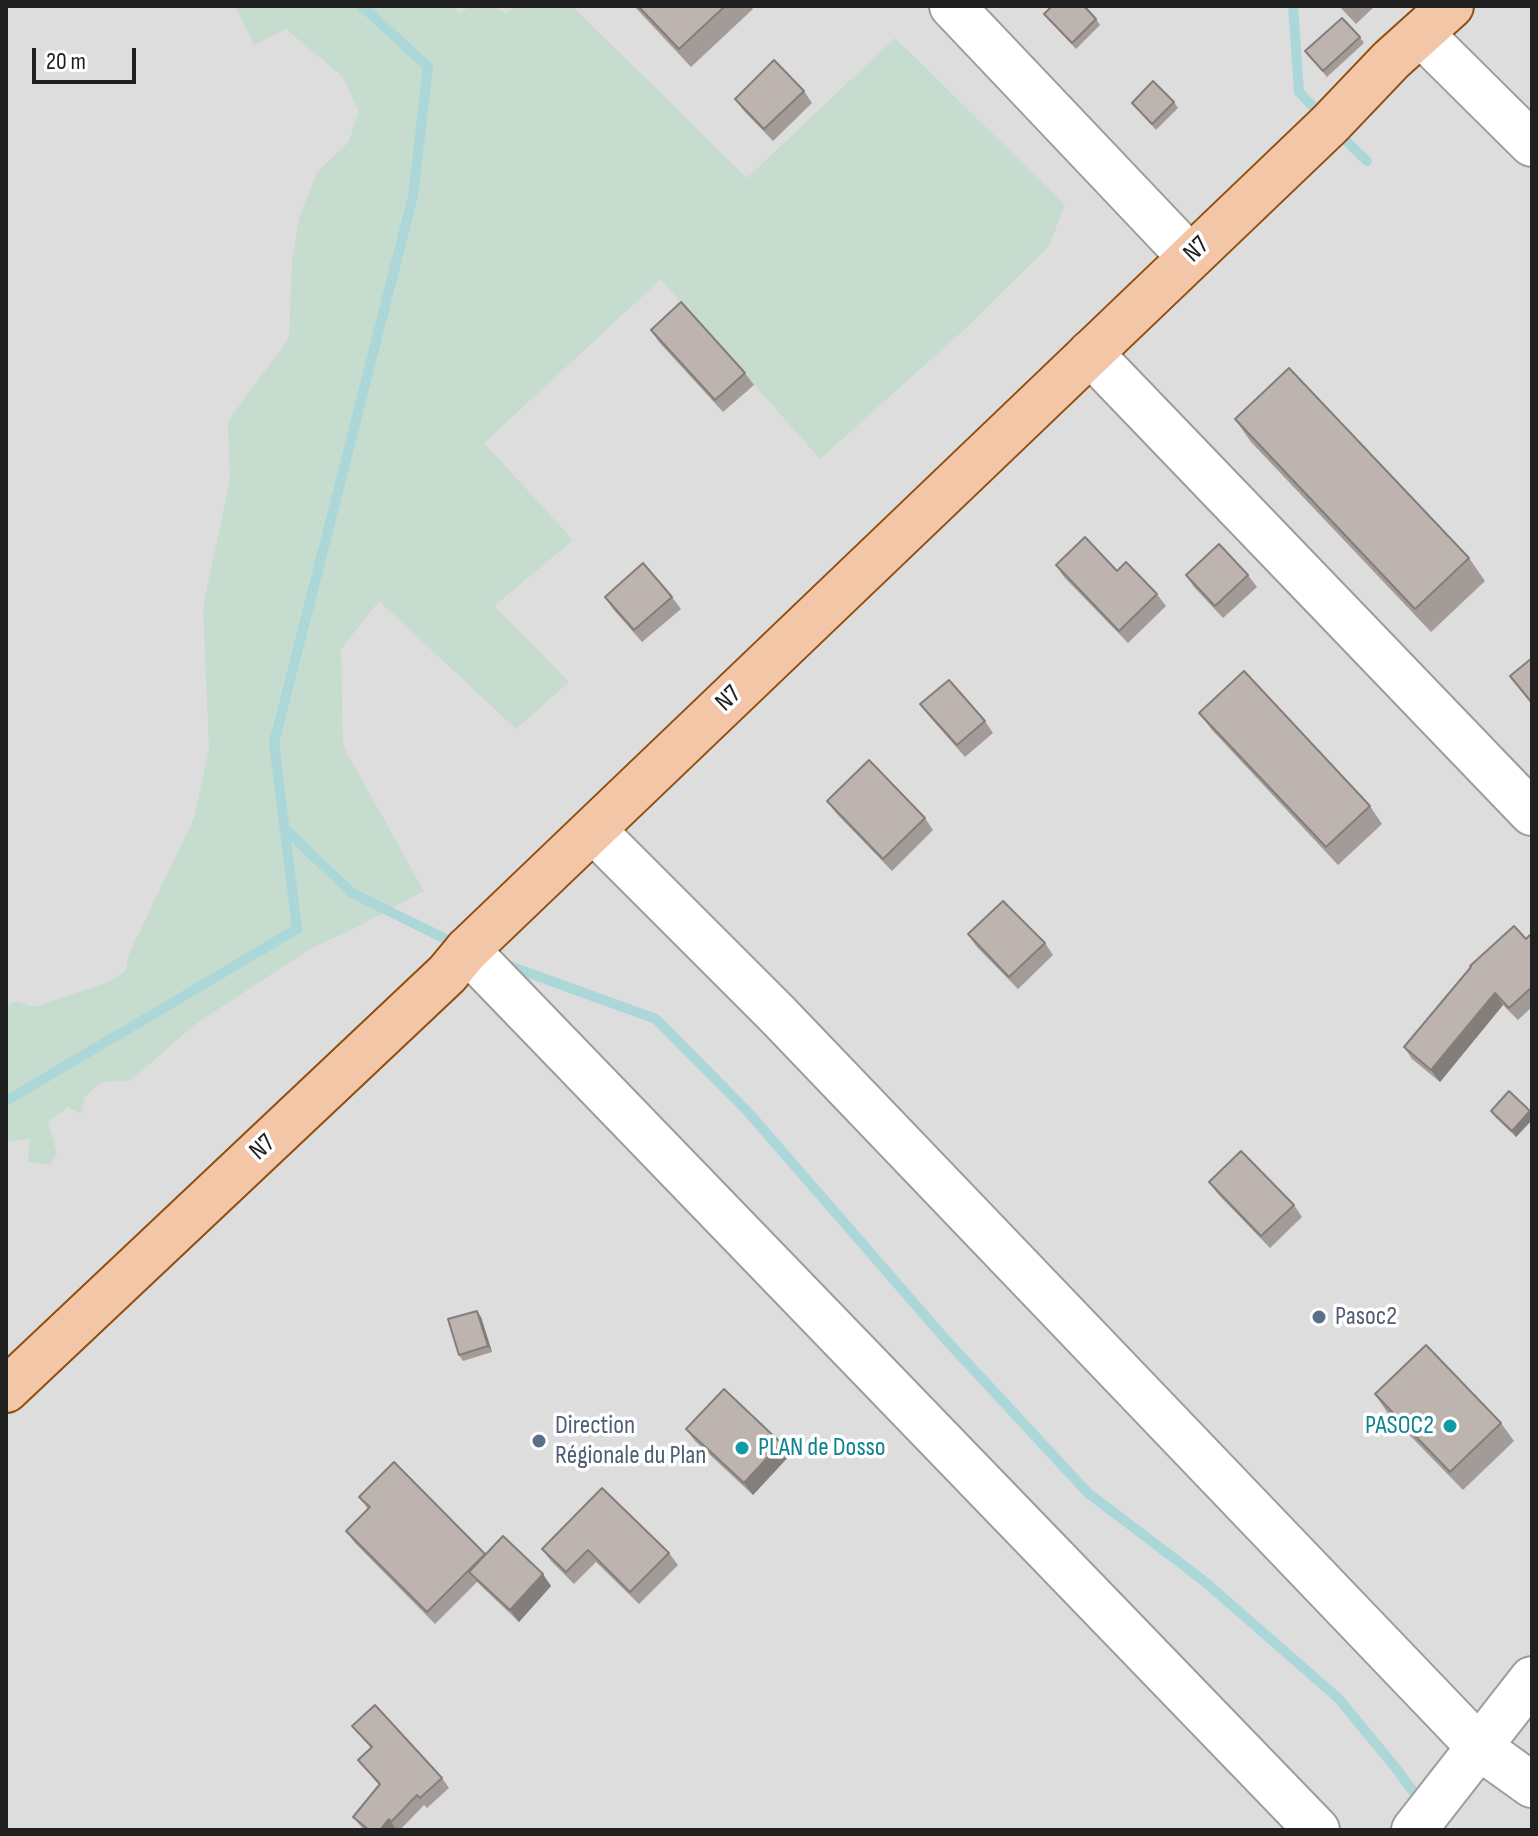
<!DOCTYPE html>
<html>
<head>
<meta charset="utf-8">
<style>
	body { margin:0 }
	#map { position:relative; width:1538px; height:1836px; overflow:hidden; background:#f0ebe7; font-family:"Sofia Sans Condensed",sans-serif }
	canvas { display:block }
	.frame { position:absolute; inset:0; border:8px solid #202020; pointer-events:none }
	.scale { position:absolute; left:32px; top:48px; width:104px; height:36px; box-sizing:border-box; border:4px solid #202020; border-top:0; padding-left:10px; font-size:24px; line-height:28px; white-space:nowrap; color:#202020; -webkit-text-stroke:6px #fff; paint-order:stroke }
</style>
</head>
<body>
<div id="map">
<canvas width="1538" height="1836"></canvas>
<div class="frame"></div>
<div class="scale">20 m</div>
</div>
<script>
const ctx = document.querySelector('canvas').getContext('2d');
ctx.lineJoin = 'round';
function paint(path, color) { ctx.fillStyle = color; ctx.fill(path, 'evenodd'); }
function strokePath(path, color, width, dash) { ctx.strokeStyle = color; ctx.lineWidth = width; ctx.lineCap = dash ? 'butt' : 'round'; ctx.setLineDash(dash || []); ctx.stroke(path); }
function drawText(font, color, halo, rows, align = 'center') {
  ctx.font = font + ' "Sofia Sans Condensed",sans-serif'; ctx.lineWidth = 7; ctx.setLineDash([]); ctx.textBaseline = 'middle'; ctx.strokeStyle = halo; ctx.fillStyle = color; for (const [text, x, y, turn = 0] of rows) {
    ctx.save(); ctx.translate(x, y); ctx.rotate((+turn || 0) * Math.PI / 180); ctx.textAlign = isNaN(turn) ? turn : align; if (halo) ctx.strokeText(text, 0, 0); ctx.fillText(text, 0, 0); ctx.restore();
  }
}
paint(new Path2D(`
	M 6,6 L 1532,6 L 1532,1830 L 6,1830 Z`), '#dedddd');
paint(new Path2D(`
	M 235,6 L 452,6 L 459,13 C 474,2 490,4 506,13 L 517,6 L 572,6 L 747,178 L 895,38 L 1065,205 L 1049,246 L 966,328 L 820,459 L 661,279 L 484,443 L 573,540 L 494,606 L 569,682 L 516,729 L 379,601 L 341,649 L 343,746 L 424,891 L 357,927 L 310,949 L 194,1025 L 130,1081 L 101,1082 L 85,1097 L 81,1114 L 68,1107 L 48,1122 L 57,1153 L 50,1165 L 28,1162 L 30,1138 L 6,1142 L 6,1005 L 18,1001 L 34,1007 L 109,982 L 125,971 L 129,954 L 194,818 L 209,749 L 203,607 L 230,480 L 228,421 L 289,338 L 292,261 L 299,218 L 317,172 L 348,143 L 359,112 L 342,76 L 286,29 L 254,45 Z`), '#c6dcce');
strokePath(new Path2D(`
	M 1293,6 L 1299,92 L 1323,117
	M 1337,132 L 1367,161
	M 285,829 L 352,893 L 456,944
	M 504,964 L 656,1019 L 748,1112 L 947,1341 L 1088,1493 L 1204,1581 L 1338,1698 L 1395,1767 L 1421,1802
	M 6,1101 L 297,929 L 274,743 L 413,196 L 428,67 L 362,6`), '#acd7d9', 10);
const minor = new Path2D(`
	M 952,6 L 1190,257
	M 1421,34 L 1532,144
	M 1090,353 L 1532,813
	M 593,830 L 777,1014 L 1479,1747 L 1532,1785
	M 467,950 L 1317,1830
	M 1414,1830 L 1532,1679`);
const major = new Path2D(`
	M 6,1390 L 447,974 L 467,950 L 1330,124 L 1391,60 L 1451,6`);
strokePath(minor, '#9d9d9d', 48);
strokePath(major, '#8f4e0d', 48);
strokePath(minor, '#fff', 44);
strokePath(major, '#f4c6a8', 44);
paint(new Path2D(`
	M 634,6 L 751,6 L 753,9 L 691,67 Z
	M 1339,6 L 1375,6 L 1356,24 Z
	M 1044,14 L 1096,19 L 1100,25 L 1076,49 Z
	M 1360,37 L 1364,43 L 1327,77 L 1305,51 Z
	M 804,91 L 812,103 L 773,141 L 744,111 L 735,99 Z
	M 1174,102 L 1178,108 L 1156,130 L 1132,103 Z
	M 651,330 L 745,373 L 754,385 L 723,412 L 659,342 Z
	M 1235,419 L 1469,558 L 1485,581 L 1431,632 L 1251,442 Z
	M 1056,565 L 1117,571 L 1157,594 L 1166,606 L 1128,643 L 1064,577 Z
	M 1186,575 L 1248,575 L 1257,587 L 1223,618 L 1194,587 Z
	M 605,597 L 672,597 L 681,609 L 642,642 L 613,609 Z
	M 920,704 L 985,721 L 993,733 L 965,757 L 929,716 Z
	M 1199,713 L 1370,806 L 1382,824 L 1338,865 L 1212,730 Z
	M 827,801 L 925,818 L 933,830 L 892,871 L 836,813 Z
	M 968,934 L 1045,943 L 1053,955 L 1018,989 L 976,946 Z
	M 1532,937 L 1532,1007 L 1518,1020 L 1503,1005 L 1440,1082 L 1412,1059 L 1404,1047 L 1526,939 Z
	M 1491,1111 L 1532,1114 L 1532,1120 L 1516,1137 L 1495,1117 Z
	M 1209,1182 L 1294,1205 L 1302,1217 L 1270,1248 L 1218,1194 Z
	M 481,1317 L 492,1352 L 463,1361 L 459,1355 Z
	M 1375,1394 L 1501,1423 L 1514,1441 L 1463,1490 L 1387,1412 Z
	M 686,1429 L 790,1455 L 753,1495 L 695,1441 Z
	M 602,1488 L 669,1553 L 678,1565 L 639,1604 L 596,1562 L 574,1584 L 551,1561 L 542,1549 Z
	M 359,1497 L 485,1555 L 551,1586 L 519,1622 L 477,1582 L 435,1624 L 355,1543 L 346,1531 L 368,1509 Z
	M 352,1726 L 442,1778 L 449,1788 L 427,1808 L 424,1805 L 400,1830 L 364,1830 L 353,1817 L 379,1785 L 358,1760 L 371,1748 Z`), '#a39b97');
paint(new Path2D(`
	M 1495,993 L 1503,1005 L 1440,1082 L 1431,1070 Z
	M 1530,1111 L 1532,1114 L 1532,1120 L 1516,1137 L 1512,1131 Z
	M 477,1311 L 481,1317 L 492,1352 L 488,1346 Z
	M 781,1443 L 790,1455 L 753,1495 L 744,1483 Z
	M 543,1574 L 551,1586 L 519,1622 L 510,1610 Z
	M 389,1819 L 396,1829 L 395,1830 L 380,1830 Z`), '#847e7b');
const building = new Path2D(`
	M 638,6 L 725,6 L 679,49 Z
	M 1052,6 L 1084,6 L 1096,19 L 1072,43 L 1044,14 Z
	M 1342,18 L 1360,37 L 1323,71 L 1305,51 Z
	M 774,60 L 804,91 L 764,129 L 735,99 Z
	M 1153,81 L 1174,102 L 1152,124 L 1132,103 Z
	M 681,302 L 745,373 L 715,400 L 651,330 Z
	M 1289,368 L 1469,558 L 1415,609 L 1235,419 Z
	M 1085,537 L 1117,571 L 1126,562 L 1157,594 L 1119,631 L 1056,565 Z
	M 1219,544 L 1248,575 L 1215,606 L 1186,575 Z
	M 643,563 L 672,597 L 634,630 L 605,597 Z
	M 1532,658 L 1532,703 L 1510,676 Z
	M 1244,671 L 1370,806 L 1326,847 L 1199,713 Z
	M 949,680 L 985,721 L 957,745 L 920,704 Z
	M 869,760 L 925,818 L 883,859 L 827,801 Z
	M 1003,901 L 1045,943 L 1009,977 L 968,934 Z
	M 1514,926 L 1526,939 L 1530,935 L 1532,937 L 1532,987 L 1509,1008 L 1495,993 L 1431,1070 L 1404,1047 L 1471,967 L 1470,966 Z
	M 1509,1091 L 1530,1111 L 1512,1131 L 1491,1111 Z
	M 1241,1151 L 1294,1205 L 1261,1236 L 1209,1182 Z
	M 477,1311 L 488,1346 L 459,1355 L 448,1319 Z
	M 1426,1345 L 1501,1423 L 1450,1472 L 1375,1394 Z
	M 724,1389 L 781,1443 L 744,1483 L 686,1429 Z
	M 394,1462 L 485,1554 L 427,1612 L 346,1531 L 370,1507 L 359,1497 Z
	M 602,1488 L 669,1553 L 630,1592 L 588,1550 L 566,1572 L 542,1549 Z
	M 503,1536 L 543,1574 L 510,1610 L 469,1572 Z
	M 375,1705 L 442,1778 L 420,1798 L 417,1795 L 391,1822 L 389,1819 L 380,1830 L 369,1830 L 353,1817 L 380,1784 L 358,1760 L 372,1747 L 352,1726 Z`);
paint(building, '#bdb4b0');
strokePath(building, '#847e7b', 2);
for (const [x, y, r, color] of [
	[1319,1317,8,"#5c6f8a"],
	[1450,1426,8,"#0f9aa8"],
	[539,1441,8,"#5c6f8a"],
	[742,1448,8,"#0f9aa8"]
]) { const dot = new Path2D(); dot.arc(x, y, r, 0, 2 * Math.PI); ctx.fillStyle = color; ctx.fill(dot); strokePath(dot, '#fff', 3); }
drawText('26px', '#202020', '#fff', [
	["N7",1197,250,-44],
	["N7",729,699,-44],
	["N7",263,1148,-43]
]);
drawText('26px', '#4e5e75', '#fff', [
	["Pasoc2",1335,1317],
	["Direction",555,1426],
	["Régionale du Plan",555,1456]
], 'left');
drawText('26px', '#0d838f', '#fff', [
	["PASOC2",1434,1426],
	["PLAN de Dosso",758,1448,"left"]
], 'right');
</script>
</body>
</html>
